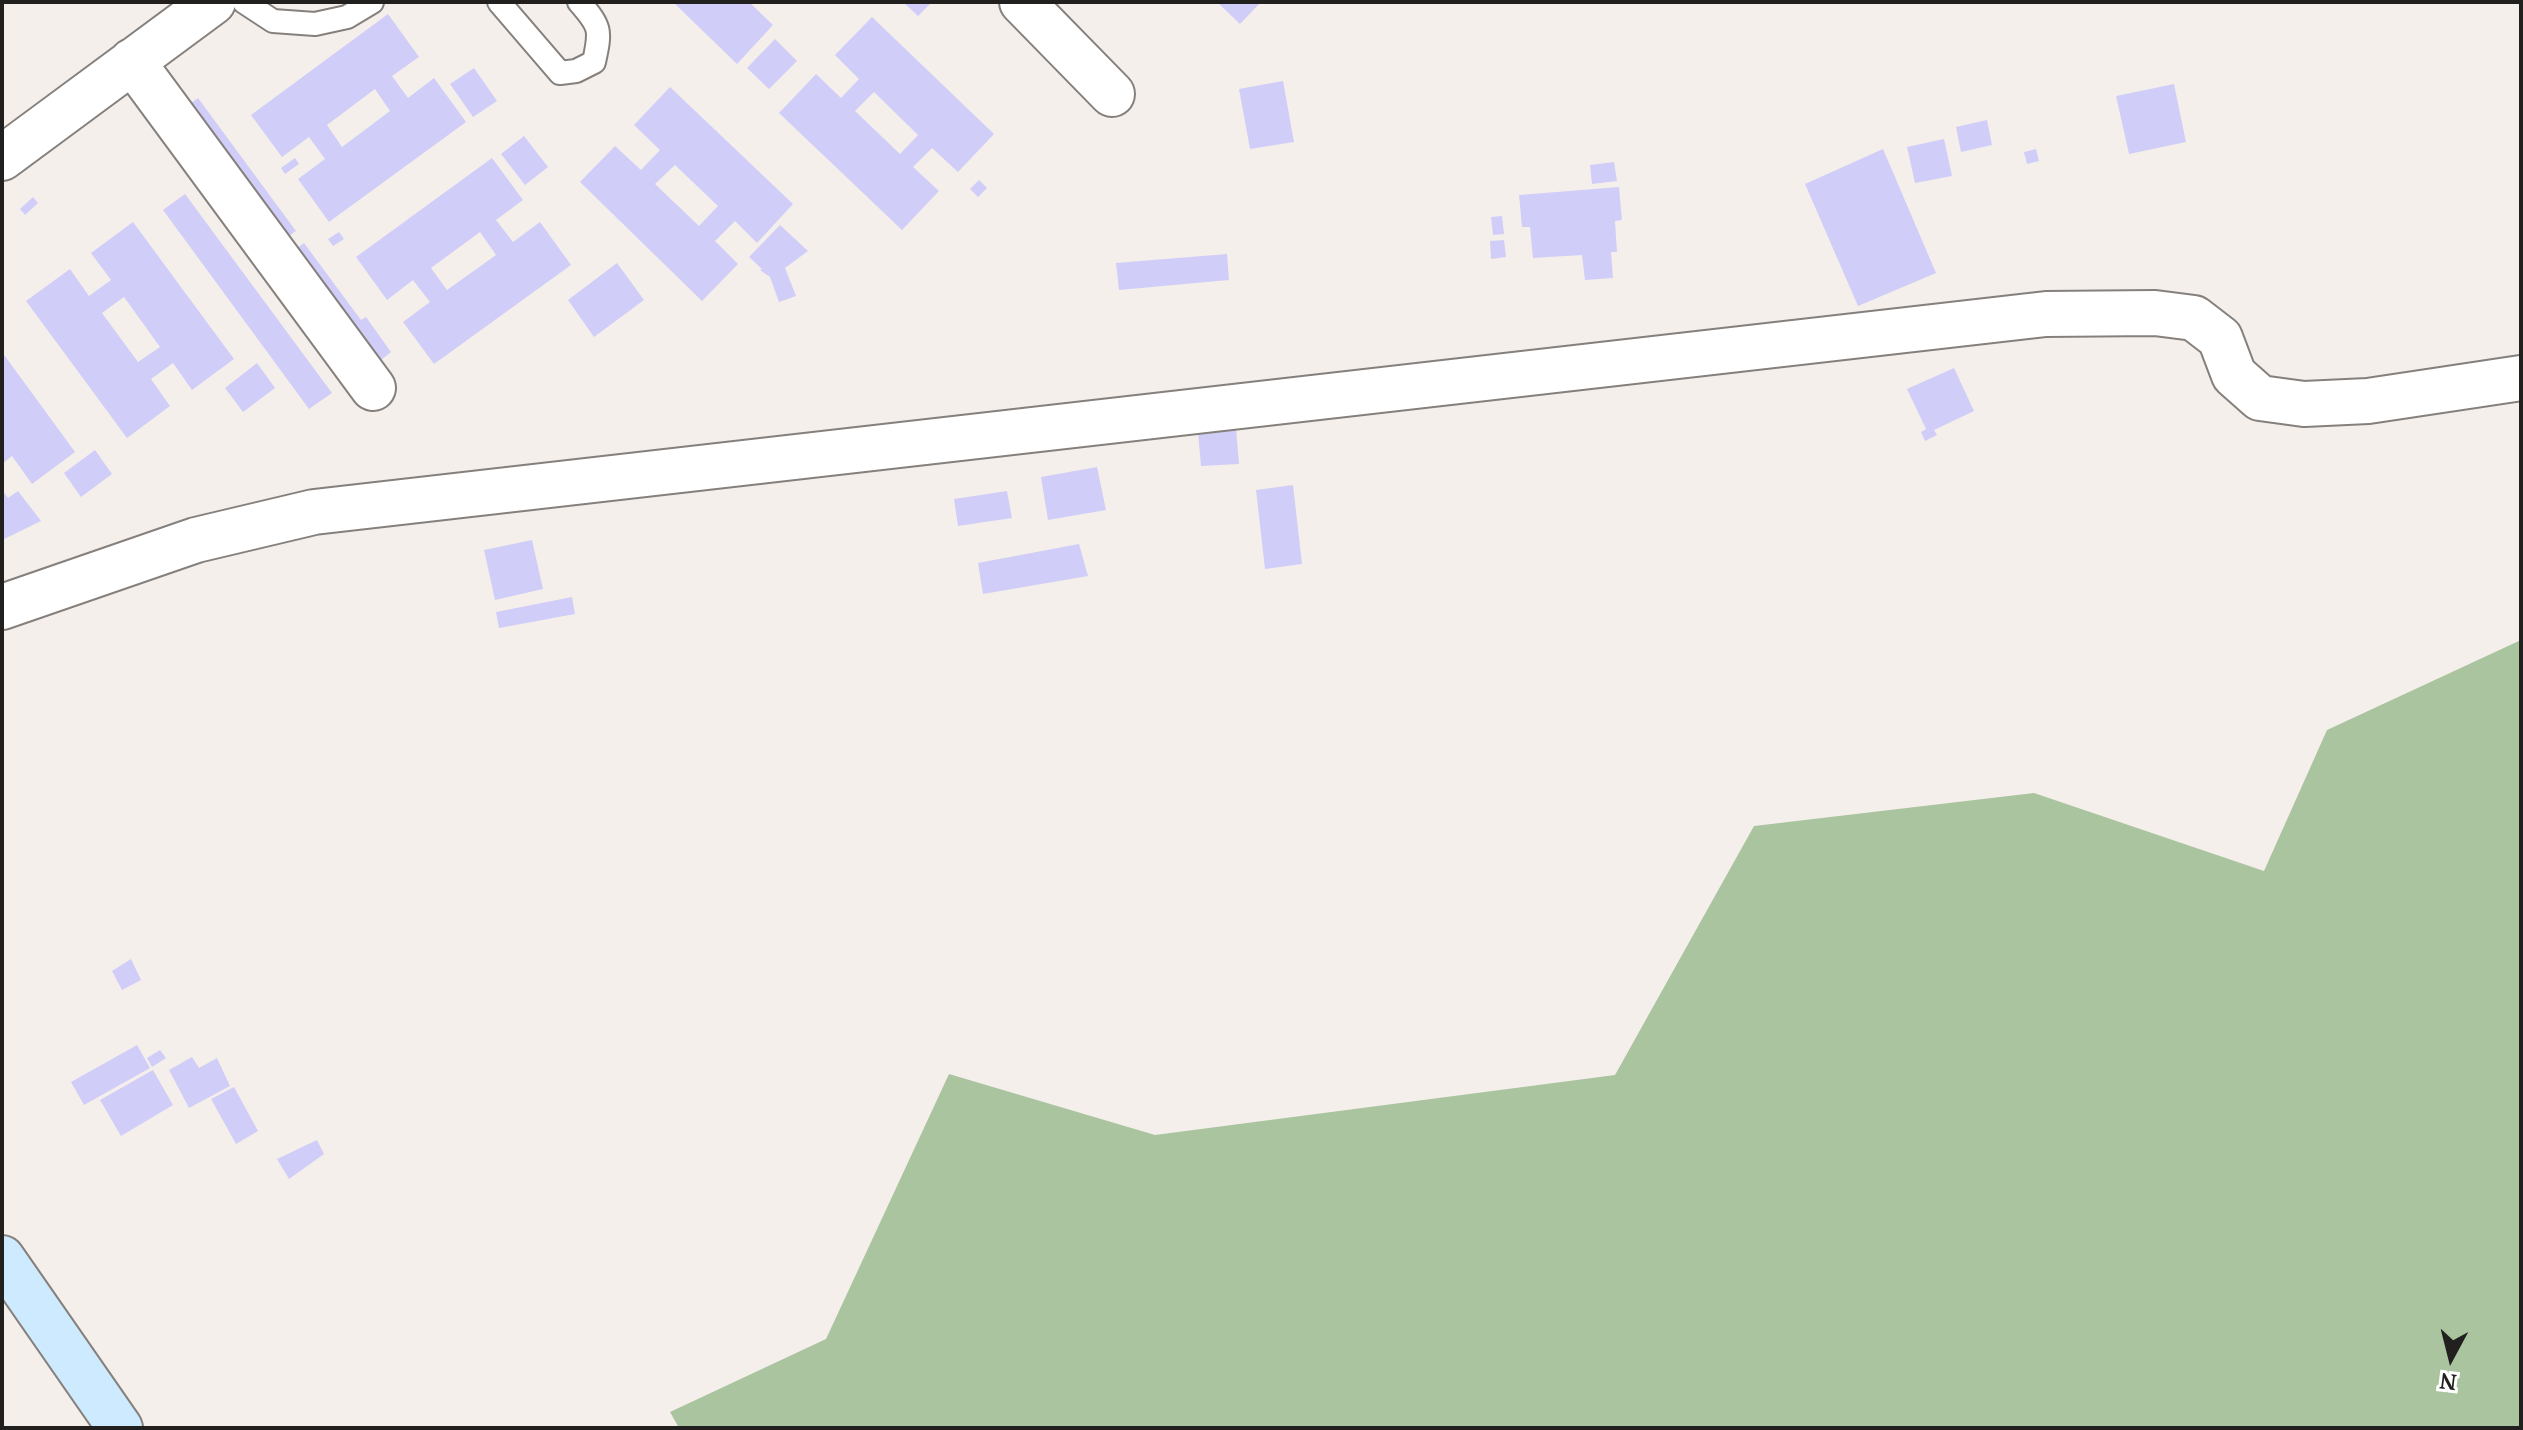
<!DOCTYPE html>
<html>
<head>
<meta charset="utf-8">
<style>
	body { margin:0 }
	#map { position:relative; width:2523px; height:1430px; overflow:hidden; background:#f5efeb; font-family:"PT Serif",serif }
	canvas { display:block }
	.frame { position:absolute; inset:0; border:4px solid #22201e; pointer-events:none }
	.north { position:absolute; left:2411px; top:1318px; width:80px; height:80px; -webkit-text-stroke:6px #fff; paint-order:stroke; rotate:187deg; font-size:22px; font-weight:700; line-height:32px; text-align:center; color:#22201e }
	.north::after { content:''; display:block; margin:auto; width:28px; height:36px; background:#22201e; clip-path:polygon(50% 0,100% 100%,50% 72%,0 100%) }
</style>
</head>
<body>
<div id="map">
<canvas width="2523" height="1430"></canvas>
<div class="frame"></div>
<div class="north">N</div>
</div>
<script>
const ctx = document.querySelector('canvas').getContext('2d');
ctx.lineJoin = 'round';
function paint(path, color) { ctx.fillStyle = color; ctx.fill(path, 'evenodd'); }
function strokePath(path, color, width, dash) { ctx.strokeStyle = color; ctx.lineWidth = width; ctx.lineCap = dash ? 'butt' : 'round'; ctx.setLineDash(dash || []); ctx.stroke(path); }
paint(new Path2D(`
	M 2521,640 L 2521,1428 L 679,1428 L 670,1412 L 826,1339 L 949,1074 L 1155,1135 L 1615,1075 L 1754,826 L 2034,793 L 2264,871 L 2327,730 Z`), '#a9c49e');
paint(new Path2D(`
	M 673,2 L 749,2 L 773,25 L 737,64 Z
	M 903,2 L 932,2 L 918,16 Z
	M 1217,2 L 1261,2 L 1240,24 Z
	M 388,14 L 419,57 L 392,76 L 408,98 L 434,78 L 466,122 L 329,222 L 298,179 L 325,159 L 309,137 L 282,157 L 251,115 ZM 375,89 L 390,111 L 342,147 L 327,125 Z
	M 872,17 L 994,134 L 958,172 L 932,148 L 913,167 L 939,191 L 902,230 L 779,113 L 816,74 L 841,98 L 859,79 L 835,55 ZM 874,92 L 918,135 L 900,154 L 855,111 Z
	M 775,39 L 797,61 L 769,89 L 747,68 Z
	M 474,68 L 497,101 L 473,117 L 450,84 Z
	M 1283,81 L 1294,142 L 1250,149 L 1239,89 Z
	M 2174,84 L 2186,142 L 2129,154 L 2116,96 Z
	M 670,87 L 793,204 L 757,243 L 735,221 L 715,241 L 738,264 L 702,301 L 580,182 L 615,146 L 641,170 L 660,150 L 634,125 ZM 675,165 L 718,206 L 699,226 L 655,184 Z
	M 198,98 L 296,231 L 273,247 L 176,114 Z
	M 1987,120 L 1992,145 L 1961,152 L 1956,127 Z
	M 524,136 L 548,167 L 525,185 L 501,154 Z
	M 1944,139 L 1952,176 L 1915,183 L 1907,147 Z
	M 1883,149 L 1936,273 L 1858,306 L 1805,184 Z
	M 2036,149 L 2039,161 L 2027,164 L 2024,152 Z
	M 295,158 L 299,164 L 285,174 L 281,168 Z
	M 492,158 L 523,200 L 496,220 L 513,242 L 540,222 L 571,265 L 434,364 L 403,322 L 430,302 L 413,280 L 387,300 L 356,257 ZM 480,232 L 496,255 L 447,290 L 431,268 Z
	M 1614,162 L 1617,181 L 1592,184 L 1590,165 Z
	M 979,180 L 987,188 L 978,197 L 970,189 Z
	M 1619,187 L 1622,220 L 1615,221 L 1617,252 L 1611,252 L 1613,278 L 1585,280 L 1582,255 L 1533,258 L 1530,227 L 1522,227 L 1519,195 Z
	M 185,194 L 332,393 L 309,409 L 163,210 Z
	M 33,197 L 38,203 L 25,215 L 20,209 Z
	M 1502,216 L 1504,234 L 1493,235 L 1491,217 Z
	M 133,222 L 234,359 L 192,390 L 173,363 L 151,379 L 170,406 L 127,438 L 26,301 L 70,269 L 89,296 L 111,280 L 91,253 ZM 124,297 L 160,347 L 138,362 L 102,313 Z
	M 780,225 L 808,251 L 785,268 L 796,296 L 779,302 L 770,277 L 760,270 L 762,269 L 749,257 Z
	M 339,232 L 344,239 L 333,246 L 328,239 Z
	M 1504,240 L 1506,257 L 1491,259 L 1490,241 Z
	M 304,243 L 361,320 L 366,317 L 391,352 L 365,373 L 281,260 Z
	M 1227,254 L 1229,280 L 1119,290 L 1116,263 Z
	M 617,263 L 644,300 L 594,337 L 568,300 Z
	M 2,352 L 75,452 L 32,484 L 12,456 L 2,464 Z
	M 257,363 L 275,388 L 243,412 L 225,388 Z
	M 1954,368 L 1974,411 L 1934,430 L 1937,435 L 1925,441 L 1921,432 L 1926,429 L 1907,389 Z
	M 1236,428 L 1239,464 L 1201,466 L 1198,432 Z
	M 95,450 L 112,474 L 81,497 L 64,473 Z
	M 1097,467 L 1106,510 L 1048,520 L 1041,477 Z
	M 1293,485 L 1302,564 L 1265,569 L 1256,490 Z
	M 2,490 L 8,498 L 18,491 L 41,521 L 2,540 Z
	M 1007,491 L 1012,518 L 958,526 L 954,499 Z
	M 532,540 L 543,589 L 495,600 L 484,550 Z
	M 1079,544 L 1088,576 L 983,594 L 978,563 Z
	M 572,597 L 575,614 L 499,628 L 496,612 Z
	M 131,959 L 141,980 L 122,990 L 112,971 Z
	M 137,1045 L 150,1068 L 84,1105 L 71,1082 Z
	M 160,1050 L 166,1058 L 152,1067 L 147,1058 Z
	M 192,1057 L 199,1068 L 217,1058 L 230,1086 L 189,1108 L 169,1070 Z
	M 153,1070 L 173,1105 L 121,1136 L 100,1100 Z
	M 234,1087 L 258,1131 L 236,1144 L 211,1099 Z
	M 317,1140 L 324,1154 L 289,1179 L 277,1159 Z`), '#d0cdf8');
const lane = new Path2D(`
	M 244,2 L 273,21 L 315,24 L 347,17 L 372,2
	M 499,2 L 560,73 L 576,71 L 594,62 C 601,30 601,27 579,2`);
const street = new Path2D(`
	M 1022,2 L 1112,94
	M 132,61 L 373,388
	M 2,158 L 213,2
	M 2,607 L 196,540 L 314,512 L 2046,314 L 2155,313 L 2194,318 L 2220,338 L 2234,375 L 2260,398 L 2304,404 L 2368,401 L 2521,378`);
const secondary = new Path2D(`
	M 2,1258 L 120,1428`);
strokePath(lane, '#86807d', 26);
strokePath(street, '#86807d', 48);
strokePath(secondary, '#86807d', 48);
strokePath(lane, '#fff', 22);
strokePath(street, '#fff', 44);
strokePath(secondary, '#cdeafe', 44);
</script>
</body>
</html>
